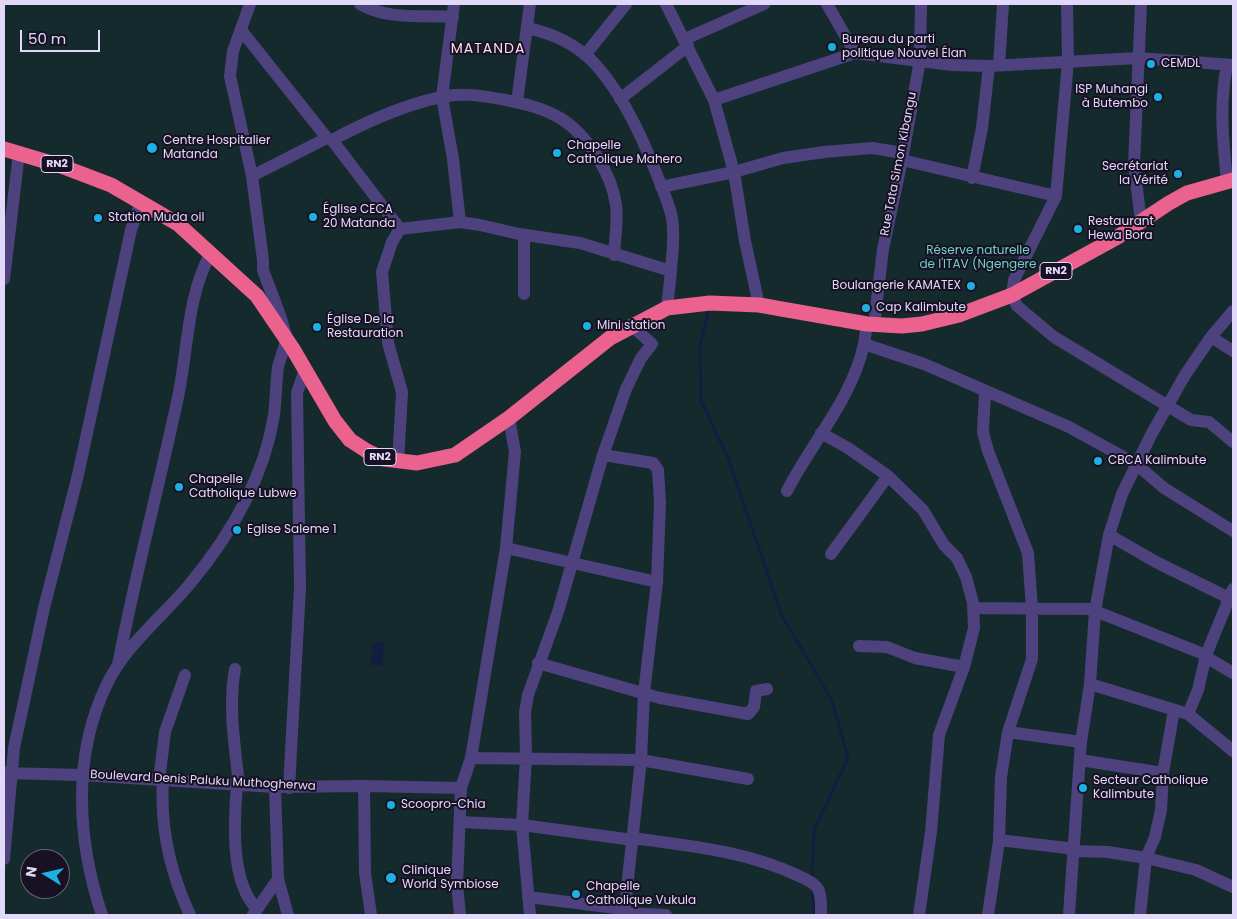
<!DOCTYPE html>
<html>
<head>
<meta charset="utf-8">
<style>
	body { margin:0 }
	#map { position:relative; width:1237px; height:919px; overflow:hidden; background:#171123; font-family:Poppins,sans-serif }
	canvas { display:block }
	.frame { position:absolute; inset:0; border:5px solid #e2d8fa; pointer-events:none }
	.north { position:absolute; left:20px; top:849px; width:50px; height:50px; box-sizing:border-box; background:#171123; border:1px solid #686179; border-radius:50%; rotate:279deg; font-size:14px; font-weight:700; line-height:20px; text-align:center; color:#e2d8fa }
	.north::after { content:''; display:block; margin:auto; width:18px; height:22px; background:#1cb0e3; clip-path:polygon(50% 0,100% 100%,50% 72%,0 100%) }
	.scale { position:absolute; left:20px; top:30px; width:80px; height:22px; box-sizing:border-box; border:2px solid #e2d8fa; border-top:0; padding-left:6px; font-size:15px; line-height:18px; white-space:nowrap; color:#e2d8fa; -webkit-text-stroke:4px #171123; paint-order:stroke }
</style>
</head>
<body>
<div id="map">
<canvas width="1237" height="919"></canvas>
<div class="frame"></div>
<div class="north">N</div>
<div class="scale">50 m</div>
</div>
<script>
const ctx = document.querySelector('canvas').getContext('2d');
ctx.lineJoin = 'round';
function paint(path, color) { ctx.fillStyle = color; ctx.fill(path, 'evenodd'); }
function strokePath(path, color, width, dash) { ctx.strokeStyle = color; ctx.lineWidth = width; ctx.lineCap = dash ? 'butt' : 'round'; ctx.setLineDash(dash || []); ctx.stroke(path); }
function drawText(font, color, halo, rows, align = 'center') {
  ctx.font = font + ' Poppins,sans-serif'; ctx.lineWidth = 4; ctx.setLineDash([]); ctx.textBaseline = 'middle'; ctx.strokeStyle = halo; ctx.fillStyle = color; for (const [text, x, y, turn = 0] of rows) {
    ctx.save(); ctx.translate(x, y); ctx.rotate((+turn || 0) * Math.PI / 180); ctx.textAlign = isNaN(turn) ? turn : align; if (halo) ctx.strokeText(text, 0, 0); ctx.fillText(text, 0, 0); ctx.restore();
  }
}
paint(new Path2D(`
	M 4,4 L 1233,4 L 1233,915 L 4,915 ZM 30,859 L 60,859 L 60,889 L 30,889 Z`), '#152a2d');
paint(new Path2D(`
	M 379,641 L 384,644 L 382,666 L 371,665 L 373,643 Z`), '#121d41');
strokePath(new Path2D(`
	M 709,308 L 700,346 L 701,400 L 728,458 L 782,616 L 832,700 L 848,758 L 814,830 L 812,877
	M 813,891 L 814,915`), '#121d41', 3);
strokePath(new Path2D(`
	M 360,4 C 387,20 422,15 453,17
	M 454,4 L 442,97 L 453,159 L 460,222
	M 666,4 L 714,100 L 734,172 L 745,241 L 759,305
	M 827,4 L 855,53 L 952,65 L 989,66 L 1139,58 L 1233,65
	M 1067,4 L 1068,61 L 1056,196 L 1014,280 L 1012,295 L 1017,306 L 1054,337 L 1191,420 L 1209,422 L 1233,442
	M 1141,4 L 1134,165 L 1141,221
	M 527,28 C 552,33 578,45 596,65 C 626,99 645,144 661,185 C 665,196 670,207 672,218 C 675,235 672,253 671,271
	M 241,30 L 327,138 L 332,140 L 400,229
	M 685,39 L 764,4
	M 585,55 L 626,4
	M 999,65 L 1003,4
	M 1227,65 C 1219,104 1223,142 1227,181
	M 620,99 L 688,46
	M 714,100 L 855,53
	M 517,102 L 530,4
	M 332,140 C 364,123 406,104 442,97 C 463,92 485,96 506,100 C 525,104 543,108 560,118 C 587,134 612,174 616,205 C 618,222 615,238 614,255
	M 902,160 L 1056,196
	M 252,176 L 327,138
	M 972,178 L 982,128 L 989,66
	M 661,187 L 734,172 L 783,158 L 824,152 L 872,148 L 903,153
	M 524,235 L 524,294
	M 4,279 L 19,153
	M 867,324 L 864,344 L 924,364 L 1069,427 L 1136,464 L 1164,488 L 1233,531
	M 874,325 L 883,249 L 902,160 L 920,60 L 921,4
	M 1211,337 L 1233,351
	M 985,393 L 983,432 L 988,451 L 1028,553 L 1032,609 L 1032,659 L 1008,732 L 1001,777 L 999,841 L 988,915
	M 821,433 L 848,448 L 888,476 L 923,510 L 944,545 L 957,558 L 966,577 L 973,603 L 974,628 L 964,667 L 939,735 L 931,832 L 919,915
	M 603,455 L 653,463 L 658,470 L 660,503 L 657,582 L 644,693 L 641,760 L 624,915
	M 398,462 L 402,392 L 388,343 L 382,272 L 392,242 L 400,229 L 460,222 L 480,225 L 519,234 L 580,243 L 671,271 L 667,308
	M 787,491 C 812,442 852,399 864,344
	M 1109,535 L 1156,562 L 1233,600
	M 506,548 L 657,582
	M 831,554 L 888,476
	M 973,608 L 1090,609 L 1206,655 L 1211,660 L 1233,673
	M 859,646 L 887,647 L 915,658 L 964,667
	M 538,663 L 660,698 L 748,714 L 754,707 L 756,691 L 767,689
	M 118,665 C 135,575 159,487 178,397 C 188,350 187,295 211,253
	M 235,669 C 228,707 235,747 239,785
	M 1090,684 L 1188,714 L 1233,751
	M 1188,714 L 1198,690 L 1206,655 L 1233,589
	M 1008,732 L 1081,742
	M 471,758 L 641,760 L 748,779
	M 1080,760 L 1163,773
	M 4,773 L 81,775 L 275,787 L 364,786 L 461,788
	M 159,781 L 165,732 L 185,675
	M 163,781 C 160,828 170,872 190,915
	M 237,785 C 234,821 230,882 257,909
	M 364,786 L 365,873 L 371,915
	M 275,787 L 278,879 L 288,915
	M 289,788 L 300,588 L 297,393 L 305,369
	M 461,822 L 522,825 L 633,840
	M 633,838 C 690,846 746,851 799,876 C 805,879 814,882 818,889 C 822,896 821,907 821,915
	M 999,840 L 1067,848 L 1074,851 L 1108,852 L 1146,858 L 1196,870 L 1233,887
	M 4,859 L 14,748 L 44,608 L 78,475 L 131,230 L 141,201
	M 528,897 L 624,909
	M 624,913 L 666,915
	M 102,915 C 77,840 72,756 107,684 C 125,646 162,617 189,585 C 229,537 264,479 274,415 C 276,399 276,383 278,367 C 280,358 286,346 286,337 C 285,324 268,285 263,270 L 263,260 L 252,176 L 230,76 L 233,51 L 250,4
	M 253,915 L 278,879
	M 460,915 L 457,884 L 461,788 L 471,758 L 506,548 L 515,452 L 509,418
	M 530,915 L 522,825 L 526,757 L 525,712 L 528,695 L 558,612 L 603,455 L 626,389 L 641,358 L 652,344 L 631,325
	M 1069,915 L 1081,742 L 1090,684 L 1095,611 L 1109,535 L 1122,494 L 1151,435 L 1185,375 L 1211,337 L 1233,311
	M 1140,915 L 1146,858 L 1155,837 L 1161,810 L 1163,773 L 1174,710`), '#4d427d', 12);
strokePath(new Path2D(`
	M 4,149 L 61,166 L 111,185 L 178,224 L 257,296 L 293,349 L 335,421 L 350,440 L 367,451 L 384,459 L 417,463 L 455,455 L 509,418 L 610,338 L 667,308 L 710,303 L 759,305 L 867,324 L 902,326 L 922,324 L 959,315 L 1012,295 L 1116,238 L 1169,203 L 1187,193 L 1233,180`), '#ec628f', 15);
for (const [x, y, r, color] of [
	[832,47,5,"#1cb0e3"],
	[1151,64,5,"#1cb0e3"],
	[1158,97,5,"#1cb0e3"],
	[152,148,6,"#1cb0e3"],
	[557,153,5,"#1cb0e3"],
	[1178,174,5,"#1cb0e3"],
	[313,217,5,"#1cb0e3"],
	[98,218,5,"#1cb0e3"],
	[1078,229,5,"#1cb0e3"],
	[971,286,5,"#1cb0e3"],
	[866,308,5,"#1cb0e3"],
	[587,326,5,"#1cb0e3"],
	[317,327,5,"#1cb0e3"],
	[1098,461,5,"#1cb0e3"],
	[179,487,5,"#1cb0e3"],
	[237,530,5,"#1cb0e3"],
	[1083,788,5,"#1cb0e3"],
	[391,805,5,"#1cb0e3"],
	[391,878,6,"#1cb0e3"],
	[576,894,5,"#1cb0e3"]
]) { const dot = new Path2D(); dot.arc(x, y, r, 0, 2 * Math.PI); ctx.fillStyle = color; ctx.fill(dot); strokePath(dot, '#171123', 2); }
for (const [x, y, w] of [
	[57,164,32],
	[1056,271,32],
	[380,457,32]
]) { const box = new Path2D(); box.roundRect(x - w / 2, y - 8.5, w, 17, 4); ctx.fillStyle = '#171123'; ctx.fill(box); strokePath(box, '#e2d8fa', 1); }
drawText('bold 11px', '#e2d8fa', null, [
	["RN2",57,164],
	["RN2",1056,271],
	["RN2",380,457]
]);
drawText('12px', '#e2d8fa', '#171123', [
	["Bureau du parti",842,40],
	["politique Nouvel Élan",842,54],
	["CEMDL",1161,64],
	["ISP Muhangi",1148,90,"right"],
	["à Butembo",1148,104,"right"],
	["Centre Hospitalier",163,141],
	["Matanda",163,155],
	["Chapelle",567,146],
	["Catholique Mahero",567,160],
	["Secrétariat",1168,167,"right"],
	["la Vérité",1168,181,"right"],
	["Église CECA",323,210],
	["20 Matanda",323,224],
	["Station Muda oil",108,218],
	["Restaurant",1088,222],
	["Hewa Bora",1088,236],
	["Boulangerie KAMATEX",961,286,"right"],
	["Cap Kalimbute",876,308],
	["Église De la",327,320],
	["Restauration",327,334],
	["Mini station",597,326],
	["CBCA Kalimbute",1108,461],
	["Chapelle",189,480],
	["Catholique Lubwe",189,494],
	["Eglise Saleme 1",247,530],
	["Secteur Catholique",1093,781],
	["Kalimbute",1093,795],
	["Scoopro-Chia",401,805],
	["Clinique",402,871],
	["World Symbiose",402,885],
	["Chapelle",586,887],
	["Catholique Vukula",586,901]
], 'left');
drawText('12px', '#e2d8fa', '#171123', [
	["Rue Tata Simon Kibangu",899,164,-79],
	["Boulevard Denis Paluku Muthogherwa",203,781,3]
]);
drawText('12px', '#6dd2c8', '#171123', [
	["Réserve naturelle",978,251],
	["de l'ITAV (Ngengere",978,265]
]);
ctx.letterSpacing = '1px';
drawText('14px', '#fadaea', '#171123', [
	["MATANDA",488,49]
]);
ctx.letterSpacing = '0px';
</script>
</body>
</html>
